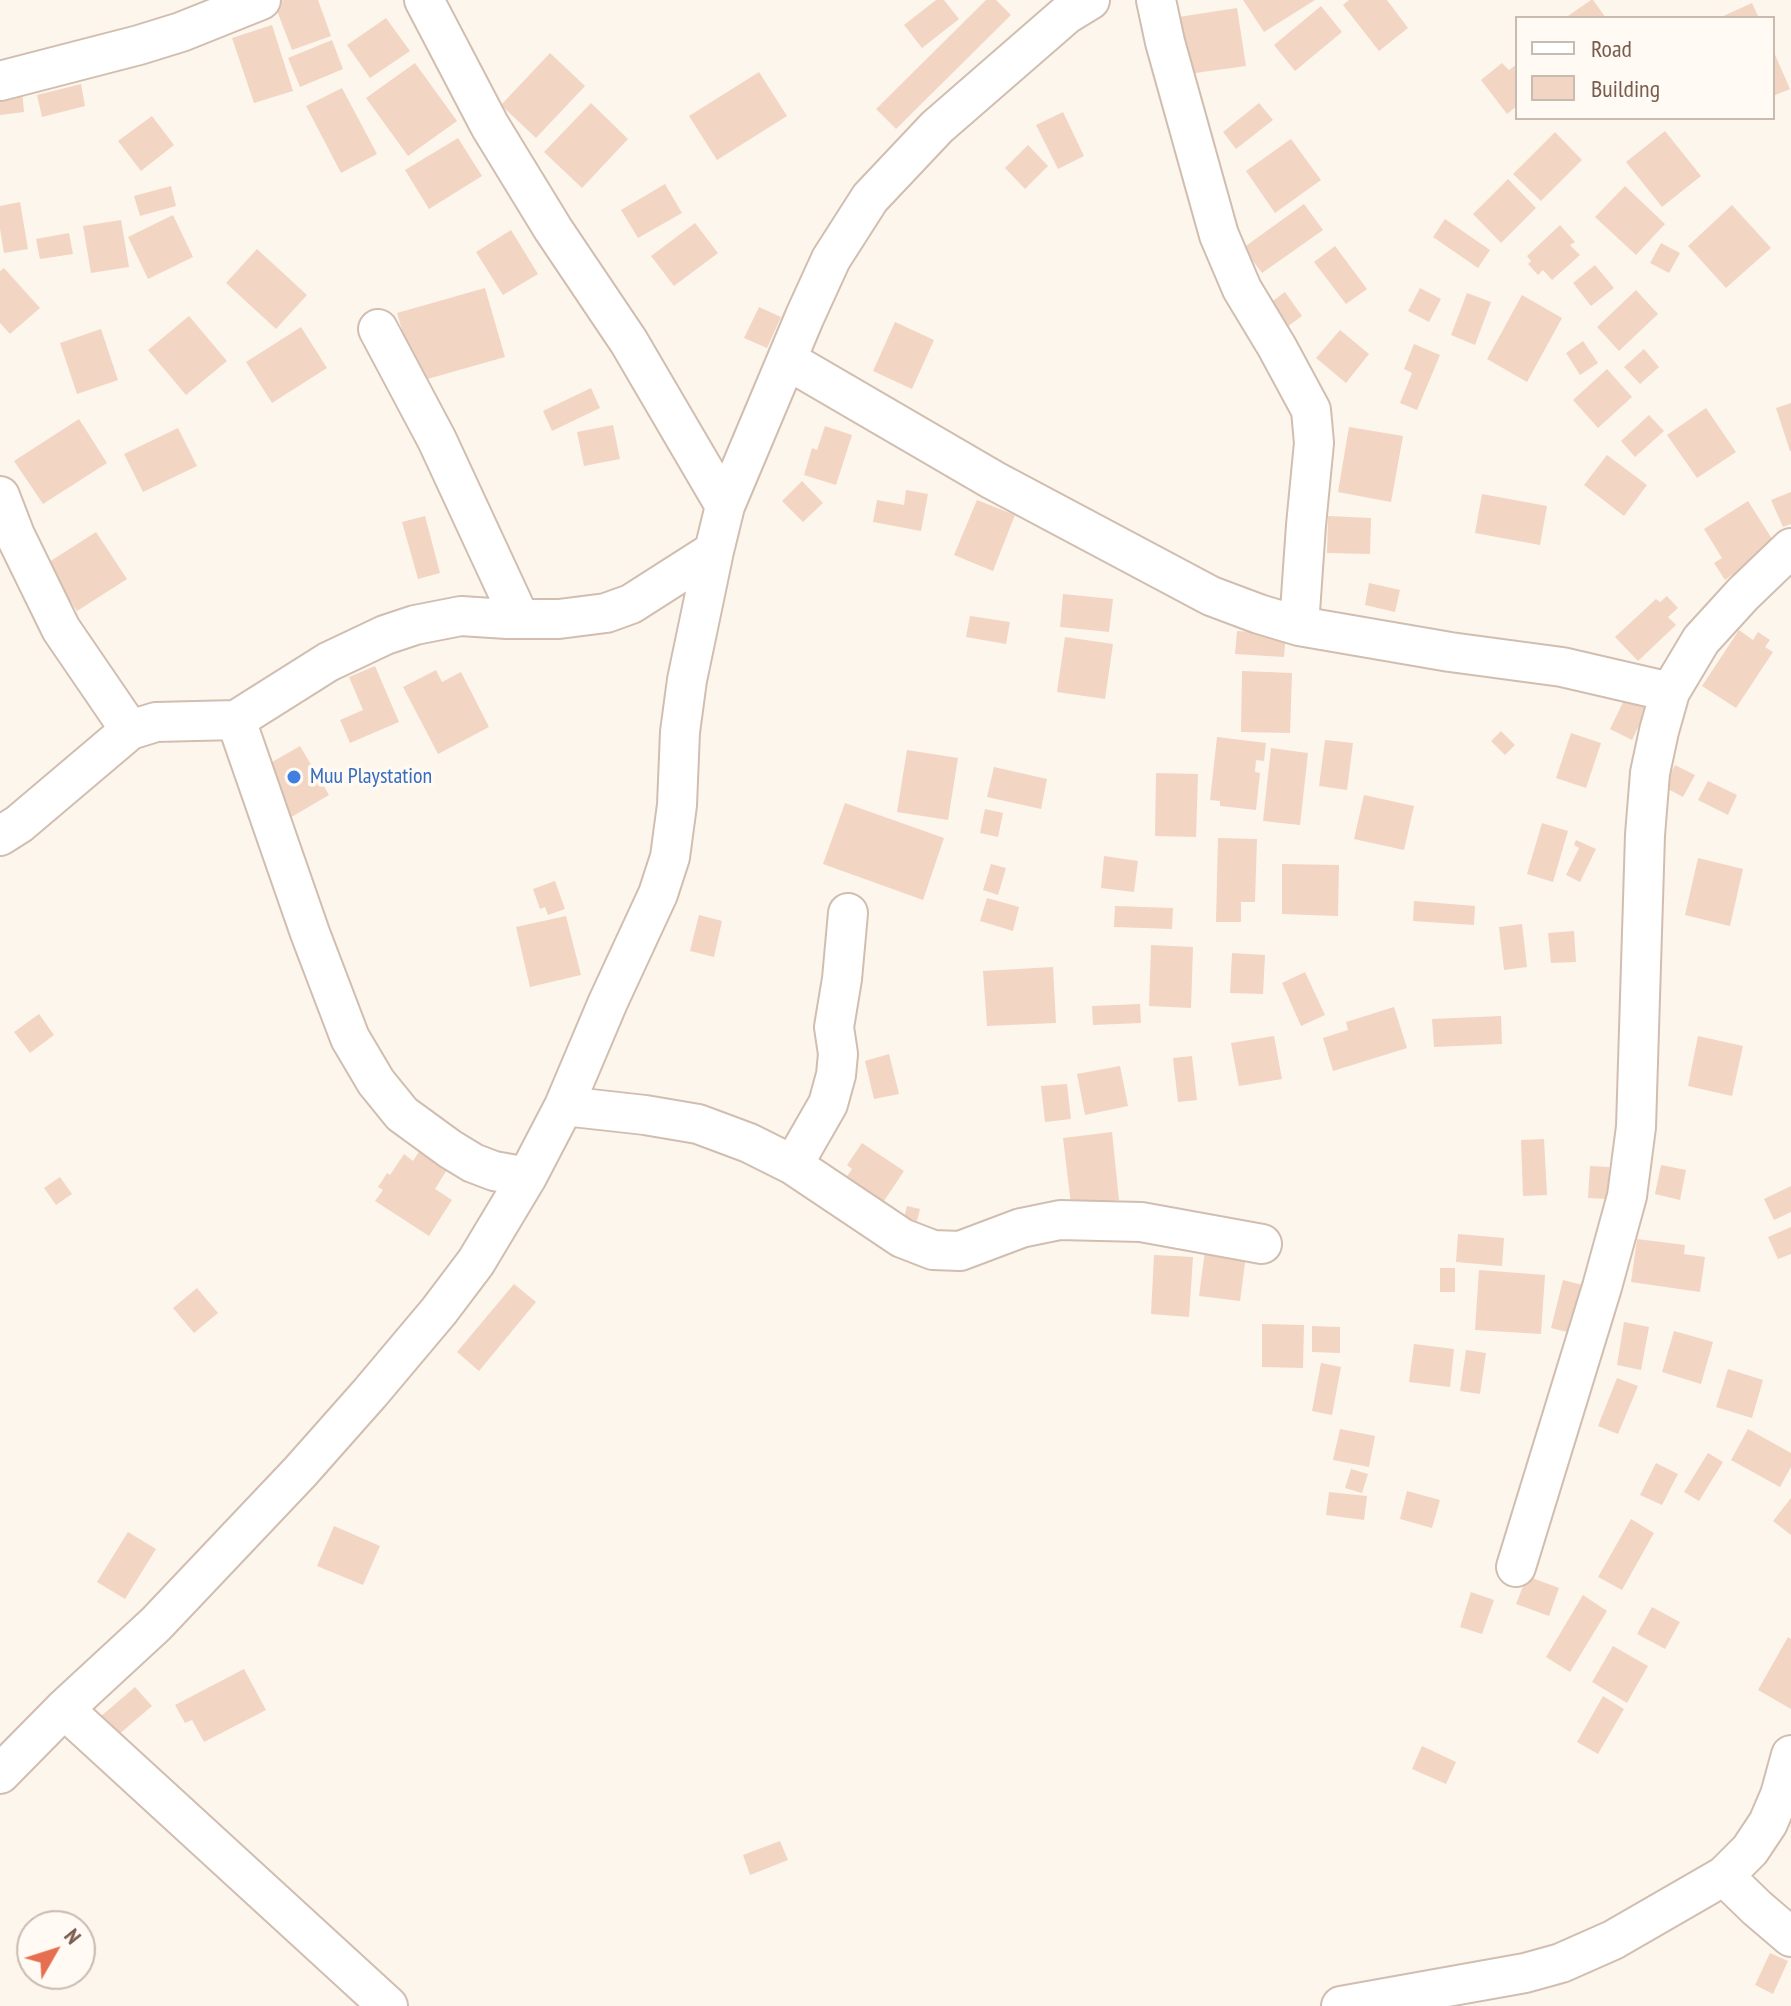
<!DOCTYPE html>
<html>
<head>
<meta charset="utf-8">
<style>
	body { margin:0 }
	#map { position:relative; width:1791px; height:2006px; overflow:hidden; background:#fdf6ec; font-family:"PT Sans Narrow",sans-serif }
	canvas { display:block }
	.legend { position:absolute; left:1515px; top:16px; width:260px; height:104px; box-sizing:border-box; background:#fffaf3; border:2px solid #cabbb1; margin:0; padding:10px 14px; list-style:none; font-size:24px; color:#7a5c4d }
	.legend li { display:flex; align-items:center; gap:16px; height:40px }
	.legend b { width:40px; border:2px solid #cabbb1 }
	.north { position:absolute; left:16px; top:1910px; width:80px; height:80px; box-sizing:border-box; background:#fffaf3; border:2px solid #cabbb1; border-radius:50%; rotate:51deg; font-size:22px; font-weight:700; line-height:32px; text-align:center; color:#7a5c4d }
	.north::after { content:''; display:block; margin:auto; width:28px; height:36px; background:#e76f51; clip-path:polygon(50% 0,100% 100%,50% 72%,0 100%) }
</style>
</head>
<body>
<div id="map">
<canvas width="1791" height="2006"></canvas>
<ul class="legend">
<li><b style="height:10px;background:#fff"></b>Road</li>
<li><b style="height:22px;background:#f3d5c3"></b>Building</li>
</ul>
<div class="north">N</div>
</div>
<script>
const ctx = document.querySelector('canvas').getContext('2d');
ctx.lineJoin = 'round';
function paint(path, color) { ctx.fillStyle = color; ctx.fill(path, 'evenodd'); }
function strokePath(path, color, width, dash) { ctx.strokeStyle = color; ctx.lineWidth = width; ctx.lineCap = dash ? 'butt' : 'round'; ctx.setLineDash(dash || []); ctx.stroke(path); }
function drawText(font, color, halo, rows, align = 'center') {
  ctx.font = font + ' "PT Sans Narrow",sans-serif'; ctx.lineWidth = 7; ctx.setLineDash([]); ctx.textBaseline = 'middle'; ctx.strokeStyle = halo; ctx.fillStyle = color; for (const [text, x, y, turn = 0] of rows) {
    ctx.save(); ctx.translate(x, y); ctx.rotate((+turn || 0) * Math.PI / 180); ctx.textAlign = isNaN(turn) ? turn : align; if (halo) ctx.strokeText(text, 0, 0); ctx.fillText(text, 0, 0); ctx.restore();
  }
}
paint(new Path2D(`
	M 284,0 L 318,0 L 331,36 L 292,50 L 274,3 Z
	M 936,0 L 944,0 L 959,19 L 922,48 L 904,25 Z
	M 986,0 L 996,0 L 1011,15 L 896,129 L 876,109 Z
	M 1243,0 L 1315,0 L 1264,32 Z
	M 1349,0 L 1387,0 L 1408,28 L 1379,51 L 1343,5 Z
	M 1591,0 L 1593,0 L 1606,18 L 1565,18 Z
	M 1752,3 L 1759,18 L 1719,18 Z
	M 1321,6 L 1342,32 L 1295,71 L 1274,45 Z
	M 1237,8 L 1246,66 L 1181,75 L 1172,18 Z
	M 386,18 L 410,51 L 370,78 L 347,45 Z
	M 272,25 L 293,91 L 254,103 L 232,38 Z
	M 332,40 L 343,69 L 300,87 L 288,58 Z
	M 1773,50 L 1790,89 L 1773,96 Z
	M 550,53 L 585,86 L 536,138 L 501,105 Z
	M 415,63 L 457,121 L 408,156 L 366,98 Z
	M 1502,63 L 1509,70 L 1517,64 L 1517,106 L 1507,114 L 1481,80 Z
	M 759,72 L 787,116 L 717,160 L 689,116 Z
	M 81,84 L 85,106 L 42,117 L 37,95 Z
	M 342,88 L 377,154 L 341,173 L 306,106 Z
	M 22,90 L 24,112 L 0,115 L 0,92 Z
	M 591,103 L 628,139 L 582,188 L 544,152 Z
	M 1259,103 L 1273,120 L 1236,149 L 1223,132 Z
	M 1063,112 L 1084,156 L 1058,169 L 1036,125 Z
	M 152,116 L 174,145 L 141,171 L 118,141 Z
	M 1665,131 L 1701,176 L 1662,207 L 1626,162 Z
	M 1555,132 L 1582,160 L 1541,201 L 1513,174 Z
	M 458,138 L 482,176 L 429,209 L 405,170 Z
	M 1291,139 L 1321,180 L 1275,213 L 1246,171 Z
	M 1028,145 L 1048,166 L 1025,189 L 1005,168 Z
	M 1508,179 L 1536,208 L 1501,243 L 1473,214 Z
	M 665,184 L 682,213 L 638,238 L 621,210 Z
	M 171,186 L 176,206 L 140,216 L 134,196 Z
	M 1625,186 L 1665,224 L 1636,255 L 1595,217 Z
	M 20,202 L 28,249 L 4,253 L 0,229 L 0,206 Z
	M 1304,204 L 1323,230 L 1262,273 L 1243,248 Z
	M 1732,205 L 1771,248 L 1726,288 L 1688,246 Z
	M 173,215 L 193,257 L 148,279 L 128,237 Z
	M 1445,219 L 1490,250 L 1478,268 L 1433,237 Z
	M 121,220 L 129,267 L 91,273 L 83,226 Z
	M 695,223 L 718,253 L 674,286 L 651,256 Z
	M 1560,225 L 1575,242 L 1570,245 L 1580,255 L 1552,280 L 1543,270 L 1538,275 L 1528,264 L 1531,261 L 1527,256 Z
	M 511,230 L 538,274 L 503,295 L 476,252 Z
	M 69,233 L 73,254 L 40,259 L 36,239 Z
	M 1661,243 L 1680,253 L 1669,273 L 1650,263 Z
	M 1335,246 L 1367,289 L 1346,304 L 1314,262 Z
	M 257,249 L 307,295 L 276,329 L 226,283 Z
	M 1595,265 L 1614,288 L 1591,306 L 1573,283 Z
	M 4,268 L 40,308 L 10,334 L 0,323 L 0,271 Z
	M 485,288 L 505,357 L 417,382 L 397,313 Z
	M 1420,288 L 1441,299 L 1429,322 L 1408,311 Z
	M 1636,290 L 1658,314 L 1619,351 L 1597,327 Z
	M 1285,292 L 1302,316 L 1280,332 L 1263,308 Z
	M 1467,293 L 1491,302 L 1475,345 L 1451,335 Z
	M 1522,295 L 1562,318 L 1527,382 L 1487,359 Z
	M 759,307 L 781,317 L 767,348 L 744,338 Z
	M 189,316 L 227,361 L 186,395 L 148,350 Z
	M 895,322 L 934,340 L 912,389 L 873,371 Z
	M 301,327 L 327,368 L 272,403 L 246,362 Z
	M 101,329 L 118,380 L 77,394 L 60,343 Z
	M 1340,330 L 1369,354 L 1346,383 L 1316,358 Z
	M 1583,341 L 1598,363 L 1580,375 L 1566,353 Z
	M 1414,344 L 1440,355 L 1417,410 L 1400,403 L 1412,373 L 1404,369 Z
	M 1644,349 L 1659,367 L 1640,384 L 1624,367 Z
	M 1607,369 L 1632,397 L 1598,428 L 1573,400 Z
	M 591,388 L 600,408 L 552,431 L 543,411 Z
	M 1791,403 L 1791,451 L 1790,451 L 1776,408 Z
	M 1706,408 L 1736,452 L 1697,478 L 1667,435 Z
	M 1649,415 L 1664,431 L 1635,457 L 1621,441 Z
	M 79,419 L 107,463 L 43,504 L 14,461 Z
	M 613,425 L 620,459 L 584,466 L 577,432 Z
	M 825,426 L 852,435 L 836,485 L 804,475 L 812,448 L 817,450 Z
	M 1349,427 L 1403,436 L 1391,502 L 1338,492 Z
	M 178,428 L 197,466 L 143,492 L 124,454 Z
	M 1607,455 L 1647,485 L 1624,516 L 1584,485 Z
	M 802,481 L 823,503 L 803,522 L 782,501 Z
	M 906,490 L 928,494 L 921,531 L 873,522 L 877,500 L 904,505 Z
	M 1791,492 L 1791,524 L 1783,527 L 1771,500 Z
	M 1482,494 L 1547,506 L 1540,545 L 1475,533 Z
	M 977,500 L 1015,515 L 993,571 L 954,555 Z
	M 1748,501 L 1781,553 L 1736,581 L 1732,575 L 1725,580 L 1714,563 L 1722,558 L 1704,529 Z
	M 425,516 L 440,573 L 418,579 L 402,522 Z
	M 1328,516 L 1371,518 L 1370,554 L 1327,553 Z
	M 96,532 L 127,579 L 77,611 L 46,564 Z
	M 1369,583 L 1400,590 L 1395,612 L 1365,605 Z
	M 1063,594 L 1113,599 L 1109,632 L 1060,627 Z
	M 1667,596 L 1678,608 L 1668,617 L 1676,625 L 1638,661 L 1615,637 L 1656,599 L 1660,602 Z
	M 970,616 L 1010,622 L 1006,644 L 966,637 Z
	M 1739,630 L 1753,640 L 1758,632 L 1770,640 L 1765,647 L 1773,652 L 1736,708 L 1702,686 Z
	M 1237,631 L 1286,634 L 1284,657 L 1235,654 Z
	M 1065,637 L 1113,644 L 1105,699 L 1057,692 Z
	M 375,666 L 399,722 L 350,743 L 340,720 L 363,710 L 349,677 Z
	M 436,670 L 442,682 L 461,672 L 489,727 L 438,754 L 403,687 Z
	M 1242,671 L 1292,673 L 1290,733 L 1241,732 Z
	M 1626,696 L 1648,707 L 1632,740 L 1610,729 Z
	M 1501,731 L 1515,745 L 1505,755 L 1491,741 Z
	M 1571,733 L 1601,743 L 1586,788 L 1556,778 Z
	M 1217,737 L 1266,743 L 1264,761 L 1256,760 L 1255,772 L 1260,773 L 1256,810 L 1220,806 L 1220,801 L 1210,800 Z
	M 1325,740 L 1353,743 L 1347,790 L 1319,786 Z
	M 300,746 L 329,795 L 288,819 L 260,769 Z
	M 1271,748 L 1308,753 L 1300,825 L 1263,821 Z
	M 907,750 L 958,758 L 948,820 L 897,812 Z
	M 1675,765 L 1695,775 L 1683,797 L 1664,787 Z
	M 994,767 L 1047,779 L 1041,809 L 987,797 Z
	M 1156,773 L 1198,774 L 1196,837 L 1155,836 Z
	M 1708,781 L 1737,795 L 1728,815 L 1698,800 Z
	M 1364,795 L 1414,806 L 1404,850 L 1354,839 Z
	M 845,803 L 944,838 L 923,900 L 823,864 Z
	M 985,809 L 1003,813 L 998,837 L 980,833 Z
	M 1542,823 L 1568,831 L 1553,882 L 1527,874 Z
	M 1218,838 L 1257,839 L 1255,902 L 1241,902 L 1241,922 L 1216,922 Z
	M 1576,840 L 1596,849 L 1580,882 L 1566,875 L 1579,848 L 1574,845 Z
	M 1104,856 L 1138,861 L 1134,892 L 1101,888 Z
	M 1698,858 L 1743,869 L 1730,926 L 1685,915 Z
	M 991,864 L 1006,868 L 998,895 L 983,890 Z
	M 1282,864 L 1339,865 L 1338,916 L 1282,914 Z
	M 555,881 L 565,909 L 548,915 L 545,907 L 540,909 L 533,889 Z
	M 987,898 L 1019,907 L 1013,931 L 980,921 Z
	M 1414,901 L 1475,906 L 1474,925 L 1413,921 Z
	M 1115,906 L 1173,908 L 1172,929 L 1114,927 Z
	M 699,915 L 722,921 L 714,957 L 690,951 Z
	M 566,916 L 581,975 L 530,987 L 516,927 Z
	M 1522,924 L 1527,967 L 1504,970 L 1499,927 Z
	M 1574,931 L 1576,962 L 1551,963 L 1548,933 Z
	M 1151,945 L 1193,947 L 1191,1008 L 1149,1006 Z
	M 1232,953 L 1265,955 L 1263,994 L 1230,993 Z
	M 1053,967 L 1056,1023 L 987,1026 L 983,971 Z
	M 1305,972 L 1325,1015 L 1301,1026 L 1282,983 Z
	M 1140,1004 L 1141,1023 L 1093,1025 L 1092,1006 Z
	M 1394,1007 L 1407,1048 L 1333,1071 L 1323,1038 L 1348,1030 L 1346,1022 Z
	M 39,1014 L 54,1035 L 30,1053 L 14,1032 Z
	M 1501,1016 L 1502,1044 L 1434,1047 L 1432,1019 Z
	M 1274,1036 L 1282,1079 L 1239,1086 L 1231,1043 Z
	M 1698,1036 L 1743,1046 L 1732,1096 L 1688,1086 Z
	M 889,1054 L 899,1094 L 874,1099 L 865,1061 Z
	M 1192,1056 L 1197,1100 L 1178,1102 L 1173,1058 Z
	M 1120,1066 L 1128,1106 L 1085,1115 L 1077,1074 Z
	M 1067,1084 L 1071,1119 L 1045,1122 L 1041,1086 Z
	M 1112,1132 L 1119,1200 L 1071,1205 L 1063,1138 Z
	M 1544,1139 L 1547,1195 L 1523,1196 L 1521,1140 Z
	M 862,1143 L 904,1171 L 880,1207 L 843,1182 L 852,1169 L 847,1165 Z
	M 422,1147 L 450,1165 L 435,1189 L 452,1200 L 429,1236 L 375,1201 L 383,1190 L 378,1187 L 387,1173 L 390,1175 L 404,1154 L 413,1161 Z
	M 1661,1165 L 1686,1170 L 1680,1200 L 1655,1194 Z
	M 1590,1166 L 1609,1167 L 1608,1199 L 1588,1198 Z
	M 60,1177 L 72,1194 L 56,1205 L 44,1188 Z
	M 1791,1186 L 1791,1212 L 1774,1220 L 1764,1199 Z
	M 907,1206 L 920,1209 L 917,1221 L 904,1218 Z
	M 1791,1227 L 1791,1254 L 1778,1259 L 1768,1237 Z
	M 1458,1234 L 1504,1238 L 1502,1266 L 1456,1262 Z
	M 1637,1239 L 1685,1245 L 1684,1254 L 1705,1257 L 1700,1292 L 1631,1282 Z
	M 1206,1243 L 1247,1248 L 1240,1301 L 1199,1296 Z
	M 1154,1255 L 1193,1257 L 1189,1317 L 1151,1314 Z
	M 1440,1268 L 1455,1268 L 1455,1292 L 1440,1292 Z
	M 1479,1270 L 1545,1275 L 1541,1334 L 1475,1330 Z
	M 1563,1280 L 1587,1286 L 1575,1334 L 1551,1328 Z
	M 514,1284 L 536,1302 L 479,1371 L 457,1352 Z
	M 197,1288 L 218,1313 L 194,1333 L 173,1308 Z
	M 1624,1322 L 1649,1327 L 1641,1370 L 1617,1365 Z
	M 1262,1324 L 1304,1325 L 1303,1368 L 1262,1367 Z
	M 1312,1326 L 1340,1327 L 1340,1353 L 1312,1352 Z
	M 1674,1331 L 1713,1342 L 1701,1384 L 1662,1372 Z
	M 1414,1344 L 1454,1349 L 1450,1387 L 1409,1382 Z
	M 1466,1350 L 1486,1353 L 1480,1394 L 1460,1391 Z
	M 1321,1363 L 1341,1367 L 1332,1415 L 1312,1411 Z
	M 1728,1369 L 1763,1380 L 1752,1418 L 1716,1407 Z
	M 1617,1378 L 1638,1386 L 1618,1434 L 1598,1426 Z
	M 1340,1429 L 1375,1436 L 1369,1467 L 1333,1460 Z
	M 1748,1429 L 1791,1453 L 1791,1467 L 1780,1487 L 1731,1460 Z
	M 1708,1453 L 1723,1462 L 1699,1501 L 1684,1492 Z
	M 1656,1463 L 1678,1474 L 1662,1505 L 1640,1495 Z
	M 1351,1469 L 1368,1474 L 1362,1493 L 1345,1488 Z
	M 1407,1491 L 1440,1500 L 1432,1528 L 1400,1519 Z
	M 1329,1492 L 1367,1496 L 1364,1520 L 1326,1515 Z
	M 1791,1498 L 1791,1535 L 1773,1521 Z
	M 1631,1519 L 1654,1533 L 1622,1590 L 1598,1577 Z
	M 334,1526 L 380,1546 L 363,1585 L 317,1566 Z
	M 128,1532 L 156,1549 L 125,1599 L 97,1582 Z
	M 1527,1576 L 1559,1588 L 1549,1616 L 1516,1604 Z
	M 1471,1592 L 1494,1600 L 1482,1634 L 1460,1627 Z
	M 1583,1595 L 1607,1611 L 1570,1672 L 1546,1657 Z
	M 1652,1607 L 1680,1622 L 1665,1649 L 1637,1634 Z
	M 1788,1637 L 1791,1639 L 1791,1709 L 1758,1690 Z
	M 1613,1646 L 1648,1666 L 1627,1703 L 1592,1682 Z
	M 244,1669 L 266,1710 L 204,1742 L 192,1720 L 185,1723 L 175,1705 Z
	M 135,1687 L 152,1706 L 117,1736 L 100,1717 Z
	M 1603,1696 L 1624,1709 L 1598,1754 L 1577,1742 Z
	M 1422,1746 L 1456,1762 L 1446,1784 L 1412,1769 Z
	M 780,1841 L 788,1860 L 750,1875 L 743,1855 Z
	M 1770,1953 L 1788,1961 L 1773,1994 L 1755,1985 Z`), '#f3d5c3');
const minor = new Path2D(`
	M 424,0 L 490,126 L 553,229 L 629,342 L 725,506
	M 1156,0 L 1165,42 L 1219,235 L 1242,289 L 1277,347 L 1311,410 L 1314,443 L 1306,525 L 1299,626
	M 0,81 L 139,45 L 181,32 L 261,0
	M 378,329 L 437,440 L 520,619
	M 787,360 L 993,480 L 1211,596 L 1259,614 L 1299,626 L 1450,652 L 1562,667 L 1670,692
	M 0,496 L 15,535 L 61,629 L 130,730
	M 236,720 L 310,933 L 350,1038 L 376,1082 L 402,1114 L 450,1149 L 473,1163 L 494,1171 L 527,1177
	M 0,836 L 19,824 L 130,730 L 156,722 L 236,720 L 328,662 L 385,635 L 415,625 L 461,616 L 507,619 L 559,619 L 606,613 L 631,604 L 714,551
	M 564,1106 L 645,1115 L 698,1124 L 749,1143 L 793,1165 L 902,1238 L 933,1250 L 960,1251 L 1021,1228 L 1060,1220 L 1141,1222 L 1262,1244
	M 793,1165 L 828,1104 L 836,1075 L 838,1054 L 834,1027 L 842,979 L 848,913
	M 1516,1567 L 1602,1287 L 1627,1196 L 1636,1127 L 1645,835 L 1650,773 L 1659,731 L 1670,692 L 1701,640 L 1743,594 L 1791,548
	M 64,1709 L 388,2006
	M 0,1774 L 64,1709 L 156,1624 L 300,1472 L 370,1393 L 439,1311 L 476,1262 L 527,1177 L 564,1106 L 608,1002 L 658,894 L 670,857 L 677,805 L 680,732 L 687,680 L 714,551 L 725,506 L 805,316 L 831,259 L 870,198 L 937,127 L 1067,14 L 1090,0
	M 1724,1876 L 1757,1908 L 1791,1937
	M 1341,2006 L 1525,1973 L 1561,1963 L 1613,1940 L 1724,1876 L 1750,1850 L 1768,1823 L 1780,1795 L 1791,1755`);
strokePath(minor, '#d1beb0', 42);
strokePath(minor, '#fff', 38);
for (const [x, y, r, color] of [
	[294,777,8,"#3f7fe0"]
]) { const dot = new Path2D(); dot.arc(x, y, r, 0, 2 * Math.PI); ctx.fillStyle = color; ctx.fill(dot); strokePath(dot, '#fffaf3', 3); }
drawText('22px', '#366cbe', '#fffaf3', [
	["Muu Playstation",310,777]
], 'left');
</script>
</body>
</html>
